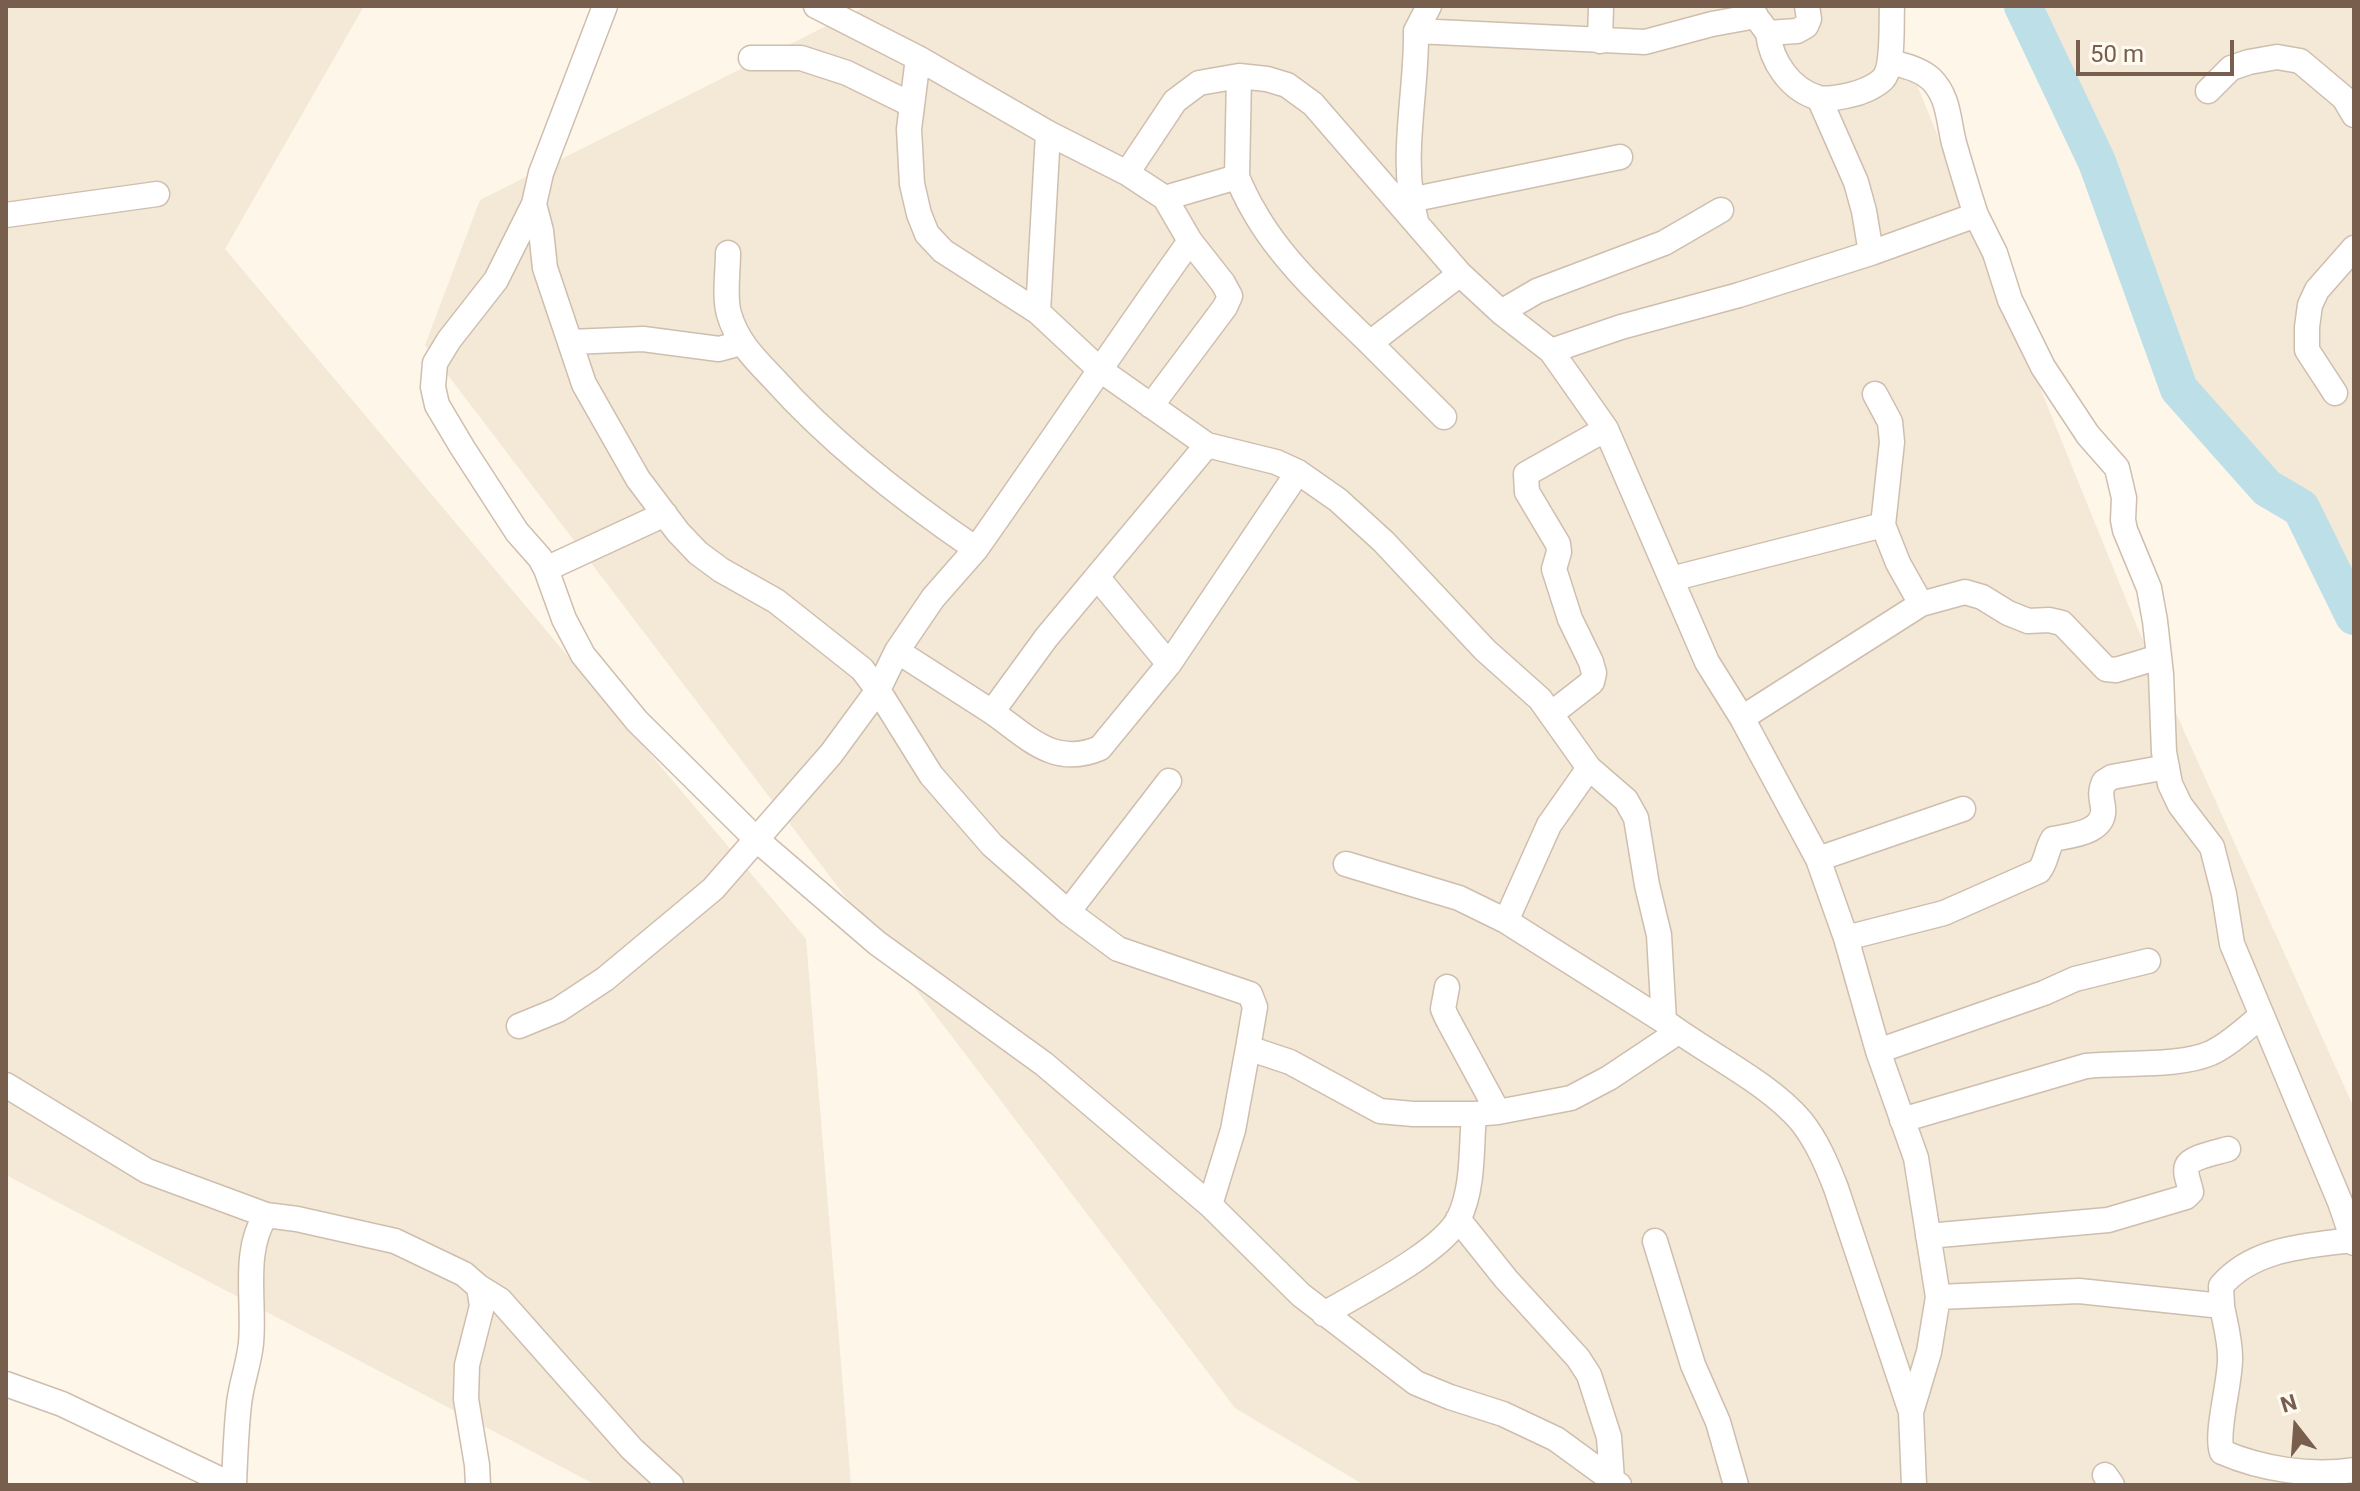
<!DOCTYPE html>
<html>
<head>
<meta charset="utf-8">
<style>
	body { margin:0 }
	#map { position:relative; width:2360px; height:1491px; overflow:hidden; background:#fdf6e9; font-family:Roboto,sans-serif }
	canvas { display:block }
	.frame { position:absolute; inset:0; border:8px solid #785e4c; pointer-events:none }
	.north { position:absolute; left:2256px; top:1387px; width:80px; height:80px; -webkit-text-stroke:6px #fffaf0; paint-order:stroke; rotate:343deg; font-size:22px; font-weight:700; line-height:32px; text-align:center; color:#785e4c }
	.north::after { content:''; display:block; margin:auto; width:28px; height:36px; background:#785e4c; clip-path:polygon(50% 0,100% 100%,50% 72%,0 100%) }
	.scale { position:absolute; left:2076px; top:40px; width:158px; height:36px; box-sizing:border-box; border:4px solid #785e4c; border-top:0; padding-left:10px; font-size:24px; line-height:28px; white-space:nowrap; color:#785e4c; -webkit-text-stroke:6px #fffaf0; paint-order:stroke }
</style>
</head>
<body>
<div id="map">
<canvas width="2360" height="1491"></canvas>
<div class="frame"></div>
<div class="north">N</div>
<div class="scale">50 m</div>
</div>
<script>
const ctx = document.querySelector('canvas').getContext('2d');
ctx.lineJoin = 'round';
function paint(path, color) { ctx.fillStyle = color; ctx.fill(path, 'evenodd'); }
function strokePath(path, color, width, dash) { ctx.strokeStyle = color; ctx.lineWidth = width; ctx.lineCap = dash ? 'butt' : 'round'; ctx.setLineDash(dash || []); ctx.stroke(path); }
paint(new Path2D(`
	M 6,6 L 364,6 L 225,249 L 806,939 L 851,1485 L 596,1485 L 6,1175 Z
	M 866,6 L 1885,6 L 2138,629 L 2354,1108 L 2354,1485 L 1364,1485 L 1235,1408 L 425,345 L 480,200 Z
	M 2026,6 L 2354,6 L 2354,616 L 2301,508 L 2267,488 L 2179,389 L 2097,162 Z`), '#f4e8d7');
strokePath(new Path2D(`
	M 2023,6 L 2097,162 L 2179,389 L 2267,488 L 2301,508 L 2354,616`), '#bddfe7', 38);
const street = new Path2D(`
	M 605,6 L 541,173 L 534,204 L 541,231 L 545,268 L 584,384 L 638,479 L 678,532 L 698,553 L 721,570 L 776,601 L 862,669 L 878,690 L 897,651
	M 816,6 L 918,58 L 1048,133 L 1127,173 L 1165,198 L 1190,241 C 1117,343 1048,447 976,549
	M 1760,22 L 1768,33 L 1797,31 L 1806,26 L 1809,19 L 1807,6
	M 1416,31 L 1429,6
	M 1768,33 C 1771,61 1790,90 1819,98 C 1829,100 1840,97 1850,95 C 1860,93 1875,87 1883,79 C 1894,67 1891,23 1892,6
	M 1600,41 L 1601,6
	M 751,58 L 801,58 L 847,73 L 912,105
	M 918,58 L 909,129 L 912,184 L 919,214 L 927,234 L 943,251 L 1038,312 L 1099,369 L 1207,445 L 1276,462 L 1298,472 L 1338,500 L 1384,542 L 1485,650 L 1540,699 L 1589,768 L 1549,825 L 1506,921 L 1664,1021
	M 1891,62 C 1905,66 1920,69 1931,79 C 1949,97 1948,119 1954,143 C 1961,167 1968,191 1976,215
	M 2208,91 L 2231,68 L 2249,62 L 2277,57 L 2300,61 L 2344,98 L 2354,115
	M 1819,98 L 1856,182 L 1864,211 L 1871,253
	M 1127,173 L 1175,101 L 1199,83 L 1239,76 L 1267,79 L 1287,85 L 1313,104 L 1460,274 L 1501,312 L 1551,351 L 1606,429 L 1707,662 L 1742,718 L 1818,859 L 1846,938 L 1878,1051 L 1916,1158 L 1938,1297 L 1929,1352 L 1911,1412 L 1914,1485
	M 1237,177 L 1239,76
	M 1165,198 L 1237,177 C 1242,188 1247,200 1254,211 C 1281,260 1330,304 1370,343 L 1460,274
	M 1410,200 L 1620,157
	M 534,204 L 496,280 L 449,340 L 435,363 L 433,387 L 437,405 L 462,447 L 517,532 L 540,558 L 546,569 L 564,619 L 583,655 L 637,721 L 756,839 L 877,943 L 1044,1064 L 1210,1205
	M 6,215 L 157,194
	M 1416,221 C 1399,158 1417,95 1416,31 L 1645,42 L 1712,24 L 1756,16
	M 728,253 C 728,272 724,297 729,314 C 737,342 755,359 774,379 C 833,445 904,500 976,549 L 933,598 L 897,651 L 992,712 L 1046,638 L 1207,445
	M 1038,312 L 1048,133
	M 1501,312 L 1537,291 L 1664,243 L 1721,210
	M 570,342 L 643,339 L 719,349 L 741,343
	M 1370,343 L 1444,417
	M 1551,351 L 1621,327 L 1739,295 L 1871,253 L 1976,215 L 1995,253 L 2010,300 L 2043,367 L 2088,435 L 2117,468 L 2124,498 L 2123,520 L 2125,530 L 2149,588 L 2155,621 L 2161,674 L 2164,752 L 2170,784 L 2180,805 L 2212,847 L 2224,894 L 2232,944 L 2340,1202 L 2354,1243
	M 2335,393 L 2307,350 L 2307,327 L 2310,305 L 2317,290 L 2354,248
	M 1151,406 L 1225,307 L 1230,296 L 1223,283 L 1190,241
	M 546,569 L 665,514
	M 1097,577 L 1169,664
	M 1671,579 L 1883,525
	M 1921,604 L 1965,592 L 1982,597 L 2008,613 L 2028,621 L 2049,620 L 2062,623 L 2106,669 L 2116,670 L 2159,657
	M 992,712 C 1028,737 1054,768 1100,748 L 1169,664 L 1298,472
	M 1551,714 L 1592,682 L 1594,673 L 1591,662 L 1570,619 L 1554,569 L 1559,552 L 1558,544 L 1527,492 L 1526,474 L 1606,429
	M 1742,718 L 1921,604 L 1898,563 L 1883,525 L 1892,442 L 1890,422 L 1875,394
	M 1589,768 L 1626,800 L 1636,818 L 1647,885 L 1659,935 L 1664,1021 C 1706,1053 1768,1082 1801,1121 C 1817,1141 1827,1165 1836,1188 L 1911,1412
	M 1169,781 L 1068,912 L 1118,949 L 1250,994 L 1255,1007 L 1248,1048 L 1290,1062 L 1380,1111 L 1413,1114 L 1474,1114 L 1498,1112 L 1571,1098 L 1609,1078 L 1678,1032
	M 1818,859 L 1963,809
	M 1346,864 L 1459,898 L 1506,921
	M 1846,938 L 1944,913 L 2039,871 C 2047,861 2046,850 2053,839 C 2072,835 2106,833 2103,807 C 2101,796 2100,792 2104,782 L 2112,777 L 2167,767
	M 1447,987 L 1443,1009 L 1447,1018 L 1498,1112
	M 519,1026 L 558,1010 L 605,979 L 713,889 L 831,754 L 878,690 L 931,775 L 992,845 L 1068,912
	M 1248,1048 L 1233,1130 L 1210,1205 L 1301,1295 L 1416,1383 L 1450,1397 L 1503,1414 L 1556,1439 L 1619,1485
	M 1878,1051 L 2044,993 L 2075,979 L 2148,961
	M 6,1085 L 147,1171 L 266,1215 L 297,1219 L 395,1241 L 464,1274 L 479,1287 L 500,1300 L 632,1449 L 671,1485
	M 1902,1120 L 2086,1066 C 2123,1062 2179,1067 2211,1053 C 2230,1044 2245,1029 2261,1016
	M 1458,1219 L 1506,1279 L 1578,1358 L 1589,1375 L 1609,1437 L 1612,1480
	M 1928,1236 L 2108,1220 L 2186,1197 L 2191,1192 C 2190,1185 2184,1172 2187,1166 C 2190,1157 2219,1152 2228,1149
	M 1655,1241 L 1693,1365 L 1718,1422 L 1736,1485
	M 1938,1297 L 2079,1291 L 2222,1306 C 2225,1323 2230,1340 2230,1357 C 2231,1381 2215,1433 2222,1452 C 2261,1469 2312,1477 2354,1470
	M 2222,1306 L 2221,1286 C 2253,1248 2306,1246 2352,1240
	M 1324,1314 C 1359,1293 1442,1252 1459,1218 C 1474,1187 1471,1147 1474,1114
	M 6,1384 L 62,1404 L 232,1485
	M 2105,1475 L 2112,1485
	M 234,1485 C 235,1458 236,1431 239,1404 C 241,1384 249,1364 251,1343 C 255,1302 242,1251 266,1215
	M 478,1485 L 477,1465 L 466,1399 L 467,1365 L 482,1306 L 479,1287`);
strokePath(street, '#cfbeae', 27);
strokePath(street, '#fff', 24);
</script>
</body>
</html>
